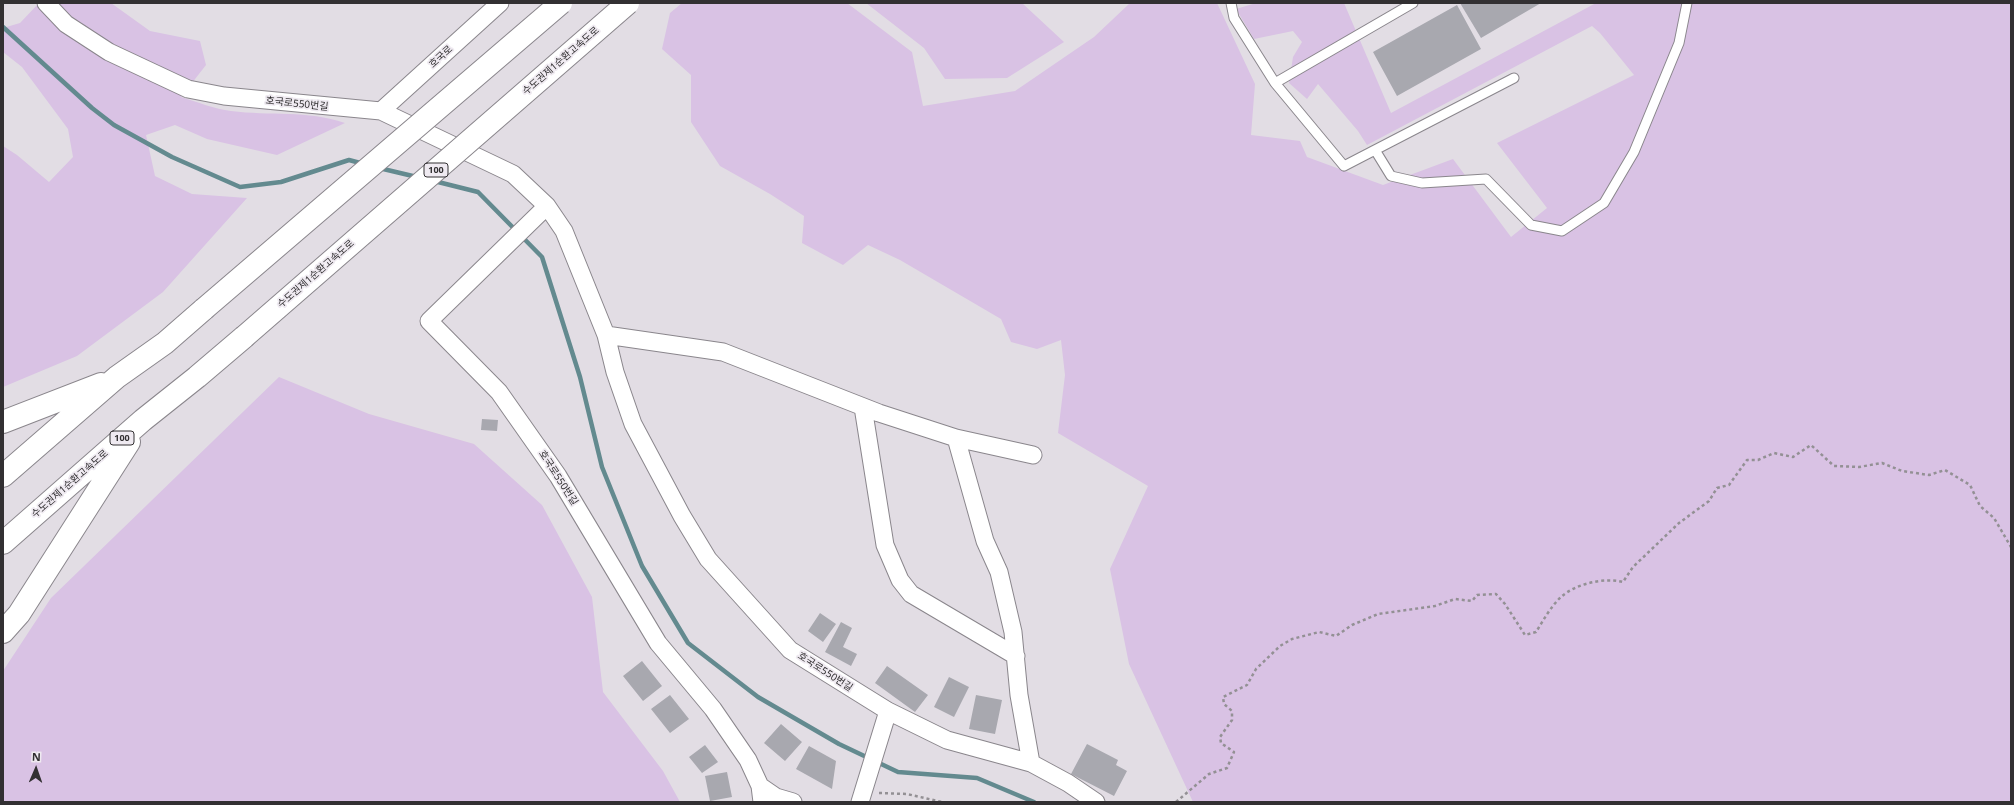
<!DOCTYPE html>
<html>
<head>
<meta charset="utf-8">
<style>
	body { margin:0 }
	#map { position:relative; width:2014px; height:805px; overflow:hidden; background:#e2dde4; font-family:"Noto Sans",sans-serif }
	canvas { display:block }
	.frame { position:absolute; inset:0; border:4px solid #323032; pointer-events:none }
	.north { position:absolute; left:16px; top:749px; width:40px; height:40px; -webkit-text-stroke:3px #efeaf1; paint-order:stroke; rotate:2deg; font-size:11px; font-weight:700; line-height:16px; text-align:center; color:#323032 }
	.north::after { content:''; display:block; margin:auto; width:14px; height:18px; background:#323032; clip-path:polygon(50% 0,100% 100%,50% 72%,0 100%) }
</style>
</head>
<body>
<div id="map">
<canvas width="2014" height="805"></canvas>
<div class="frame"></div>
<div class="north">N</div>
</div>
<script>
const ctx = document.querySelector('canvas').getContext('2d');
ctx.lineJoin = 'round';
function paint(path, color) { ctx.fillStyle = color; ctx.fill(path, 'evenodd'); }
function strokePath(path, color, width, dash) { ctx.strokeStyle = color; ctx.lineWidth = width; ctx.lineCap = dash ? 'butt' : 'round'; ctx.setLineDash(dash || []); ctx.stroke(path); }
function drawText(font, color, halo, rows, align = 'center') {
  ctx.font = font + ' "Noto Sans","Noto Sans KR",sans-serif'; ctx.lineWidth = 3.5; ctx.setLineDash([]); ctx.textBaseline = 'middle'; ctx.strokeStyle = halo; ctx.fillStyle = color; for (const [text, x, y, turn = 0] of rows) {
    ctx.save(); ctx.translate(x, y); ctx.rotate((+turn || 0) * Math.PI / 180); ctx.textAlign = isNaN(turn) ? turn : align; if (halo) ctx.strokeText(text, 0, 0); ctx.fillText(text, 0, 0); ctx.restore();
  }
}
paint(new Path2D(`
	M 39,3 L 111,3 L 150,31 L 200,41 L 206,65 L 181,97 C 197,102 215,109 231,111 C 270,116 307,110 345,123 L 277,155 L 207,139 L 175,125 L 146,135 L 155,176 L 192,194 L 247,198 L 163,292 L 77,356 L 3,387 L 3,146 L 17,155 L 49,182 L 73,157 L 68,129 L 22,67 L 3,52 L 3,28 L 20,23 Z
	M 682,3 L 847,3 L 912,52 L 923,106 L 1015,91 L 1094,37 L 1130,3 L 1217,3 L 1255,84 L 1251,135 L 1300,141 L 1307,157 L 1383,185 L 1453,159 L 1511,237 L 1547,208 L 1497,143 L 1634,75 L 1600,33 L 1592,26 L 1367,145 L 1358,131 L 1318,84 L 1307,99 L 1289,83 L 1293,57 L 1302,42 L 1293,31 L 1254,39 L 1236,9 L 1256,3 L 1344,3 L 1391,113 L 1596,3 L 2011,3 L 2011,802 L 1193,802 L 1129,664 L 1110,569 L 1148,486 L 1058,433 L 1065,375 L 1061,340 L 1037,349 L 1011,342 L 1001,319 L 900,260 L 868,245 L 843,265 L 802,243 L 804,216 L 770,194 L 720,166 L 691,122 L 691,75 L 662,49 L 670,13 Z
	M 866,3 L 1022,3 L 1064,42 L 1007,78 L 945,79 L 924,48 Z
	M 279,377 L 369,414 L 474,444 L 542,505 L 592,597 L 603,692 L 663,771 L 680,802 L 3,802 L 3,671 L 51,598 Z`), '#d9c2e4');
strokePath(new Path2D(`
	M 3,27 L 92,108 L 114,125 L 172,157 L 240,187 L 281,182 L 349,160 L 364,164
	M 379,168 L 417,177
	M 434,181 L 478,192 L 542,257 L 580,377 L 602,467 L 642,566 L 688,643 L 758,697 L 839,744 L 898,772 L 977,778 L 1034,802`), '#638a8f', 4.5);
paint(new Path2D(`
	M 1460,3 L 1541,3 L 1481,38 Z
	M 1457,5 L 1481,49 L 1397,96 L 1373,52 Z
	M 482,419 L 498,420 L 497,431 L 481,430 Z
	M 820,613 L 836,624 L 823,642 L 808,631 Z
	M 841,622 L 852,628 L 843,647 L 857,654 L 851,666 L 825,652 Z
	M 642,661 L 662,686 L 643,701 L 623,676 Z
	M 887,666 L 928,695 L 915,712 L 875,683 Z
	M 949,677 L 969,687 L 954,717 L 934,707 Z
	M 670,695 L 689,719 L 670,733 L 651,709 Z
	M 976,695 L 1002,700 L 995,734 L 969,729 Z
	M 781,724 L 802,742 L 785,761 L 764,743 Z
	M 1087,744 L 1118,760 L 1116,765 L 1127,771 L 1114,796 L 1071,774 Z
	M 705,745 L 718,762 L 702,773 L 689,757 Z
	M 809,746 L 836,761 L 832,789 L 796,769 Z
	M 727,772 L 732,797 L 710,801 L 705,776 Z`), '#a8a8af');
const service = new Path2D(`
	M 1231,3 L 1234,18 L 1275,83 L 1413,3
	M 1275,83 L 1344,166 L 1514,78
	M 1375,150 L 1391,176 L 1422,183 L 1486,179 L 1531,225 L 1562,231 L 1604,203 L 1634,152 L 1679,43 L 1687,3`);
const minor = new Path2D(`
	M 46,3 L 66,24 L 109,52 L 188,89 L 224,96 L 381,111 L 513,174 L 547,206 L 564,231 L 606,335 L 615,372 L 633,424 L 682,516 L 708,559 L 790,650 L 888,711 L 947,740 L 1031,763 L 1068,783 L 1096,802
	M 381,111 L 500,3
	M 547,206 L 429,321 L 499,392 L 558,476 L 658,643 L 713,709 L 748,760 L 760,786
	M 606,335 L 723,352 L 879,413 L 956,438 L 1033,455
	M 863,407 L 885,545 L 900,580 L 911,594 L 1016,656
	M 956,438 L 985,541 L 999,572 L 1013,632 L 1019,695 L 1031,763
	M 762,802 L 760,786 L 776,797 L 793,802
	M 860,802 L 888,711`);
const motorway = new Path2D(`
	M 3,422 L 101,384
	M 3,476 L 117,377 L 165,343 L 204,309
	M 3,543 L 143,420 L 197,377 L 244,337
	M 3,632 L 19,614 L 129,442`);
strokePath(service, '#8a868c', 11);
strokePath(minor, '#8a868c', 19);
strokePath(motorway, '#8a868c', 24);
strokePath(new Path2D(`
	M 879,793 L 907,794 L 942,802
	M 1176,802 L 1209,774 L 1227,768 L 1234,752 L 1221,743 L 1220,737 L 1232,720 L 1232,711 L 1224,704 L 1223,697 L 1247,685 L 1256,669 L 1280,646 L 1292,639 L 1319,632 L 1336,636 L 1352,625 L 1378,614 L 1435,606 L 1455,599 L 1472,601 L 1477,595 L 1496,594 L 1505,604 L 1525,635 L 1536,632 C 1543,621 1551,606 1561,597 C 1575,584 1604,577 1623,582 L 1633,567 L 1679,523 L 1709,501 L 1717,488 L 1729,485 L 1747,460 L 1758,460 L 1774,453 L 1793,457 L 1811,445 L 1834,466 L 1859,467 L 1882,463 L 1902,471 L 1929,475 L 1945,470 L 1970,485 L 1980,506 L 1994,518 L 2011,547`), '#939094', 2.5, [3, 3]);
strokePath(service, '#fff', 9);
strokePath(minor, '#fff', 17);
strokePath(motorway, '#fff', 22);
const motorwayBridge = new Path2D(`
	M 204,309 L 561,3
	M 244,337 L 628,3`);
strokePath(motorwayBridge, '#8a868c', 24, []);
strokePath(motorwayBridge, '#fff', 22);
for (const [x, y, w] of [
	[436,170,24],
	[122,438,24]
]) { const box = new Path2D(); box.roundRect(x - w / 2, y - 7, w, 14, 3); ctx.fillStyle = '#efeaf1'; ctx.fill(box); strokePath(box, '#323032', 1); }
drawText('bold 9px', '#323032', null, [
	["100",436,170],
	["100",122,438]
]);
drawText('10px', '#323032', '#efeaf1', [
	["호국로",441,57,-42],
	["수도권제1순환고속도로",561,61,-41],
	["호국로550번길",297,104,6],
	["수도권제1순환고속도로",316,274,-41],
	["호국로550번길",558,478,57],
	["수도권제1순환고속도로",70,484,-41],
	["호국로550번길",825,672,33]
]);
</script>
</body>
</html>
